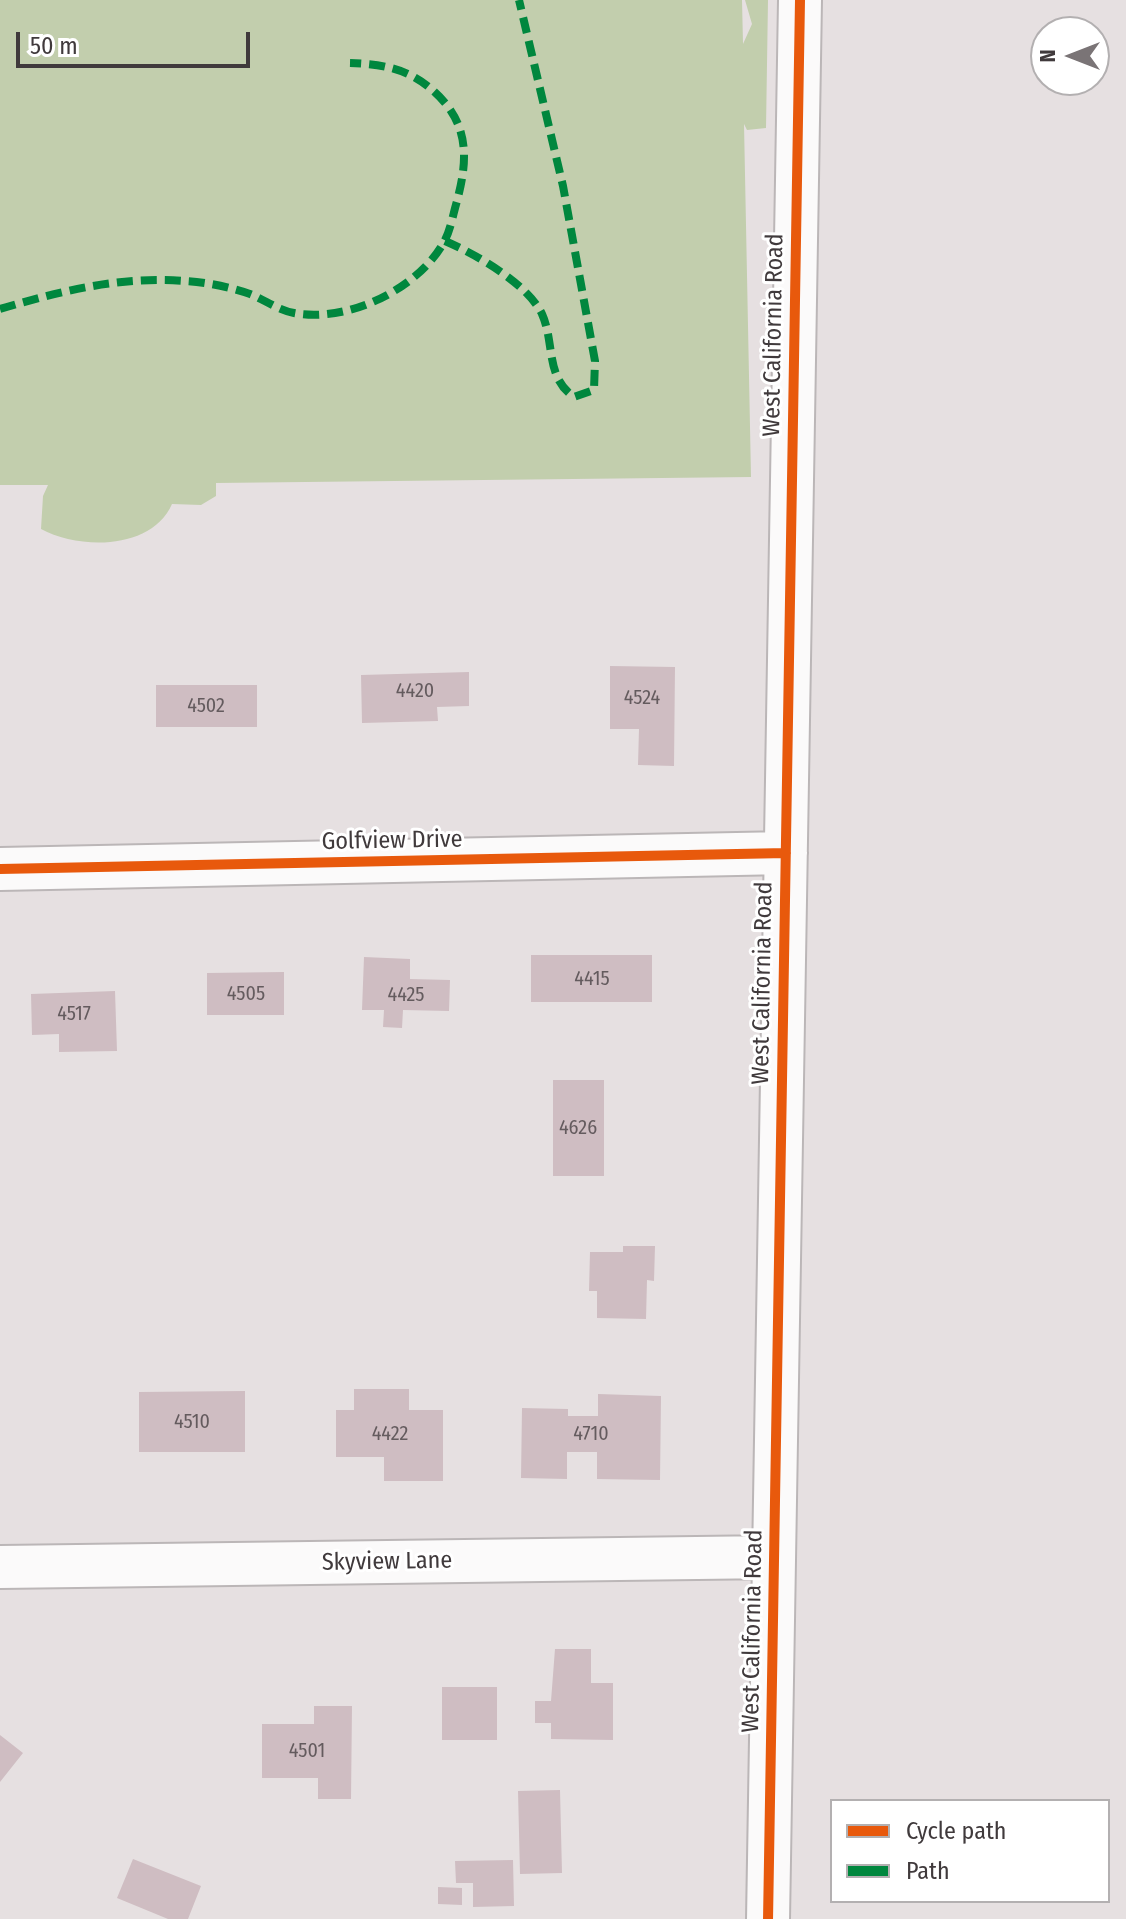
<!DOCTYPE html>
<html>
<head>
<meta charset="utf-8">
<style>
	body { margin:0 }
	#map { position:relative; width:1126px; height:1919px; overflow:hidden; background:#e6e0e1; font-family:"Fira Sans Condensed",sans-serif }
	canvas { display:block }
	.legend { position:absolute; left:830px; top:1799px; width:280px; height:104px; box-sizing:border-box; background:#fff; border:2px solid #b3b0b1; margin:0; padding:10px 14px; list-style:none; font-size:24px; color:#403a3c }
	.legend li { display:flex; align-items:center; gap:16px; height:40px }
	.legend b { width:40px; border:2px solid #b3b0b1 }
	.north { position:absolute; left:1030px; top:16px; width:80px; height:80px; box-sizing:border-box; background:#fff; border:2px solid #b3b0b1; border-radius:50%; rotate:270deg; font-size:22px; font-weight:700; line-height:32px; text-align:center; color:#403a3c }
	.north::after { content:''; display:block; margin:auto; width:28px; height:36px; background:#7a7476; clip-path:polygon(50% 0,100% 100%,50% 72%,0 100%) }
	.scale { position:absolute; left:16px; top:32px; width:234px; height:36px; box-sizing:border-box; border:4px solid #403a3c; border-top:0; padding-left:10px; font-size:24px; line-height:28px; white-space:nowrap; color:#403a3c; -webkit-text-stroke:6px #fff; paint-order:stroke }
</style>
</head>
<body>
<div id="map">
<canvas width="1126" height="1919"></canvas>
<ul class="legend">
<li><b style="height:10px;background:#e8590c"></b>Cycle path</li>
<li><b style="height:10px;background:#00873e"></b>Path</li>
</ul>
<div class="north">N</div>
<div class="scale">50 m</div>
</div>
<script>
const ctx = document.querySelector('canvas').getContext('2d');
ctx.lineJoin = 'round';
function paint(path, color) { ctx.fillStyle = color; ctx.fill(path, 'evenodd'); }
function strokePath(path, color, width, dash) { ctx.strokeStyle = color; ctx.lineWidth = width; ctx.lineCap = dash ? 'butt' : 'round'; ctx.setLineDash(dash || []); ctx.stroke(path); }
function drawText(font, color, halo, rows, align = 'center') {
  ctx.font = font + ' "Fira Sans Condensed",sans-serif'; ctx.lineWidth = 6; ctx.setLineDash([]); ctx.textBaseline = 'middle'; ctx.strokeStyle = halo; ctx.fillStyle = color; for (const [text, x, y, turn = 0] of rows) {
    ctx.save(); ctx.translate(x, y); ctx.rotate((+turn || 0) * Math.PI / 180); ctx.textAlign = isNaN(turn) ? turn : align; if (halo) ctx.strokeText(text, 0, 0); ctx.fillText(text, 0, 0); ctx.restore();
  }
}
paint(new Path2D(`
	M 0,0 L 742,0 L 743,44 L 752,24 L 745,0 L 768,0 L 766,128 L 747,130 L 744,124 L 751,477 L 216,483 L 216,496 L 201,505 L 172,504 C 152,550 80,550 41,529 L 43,496 L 48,485 L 0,485 Z`), '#c2cead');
paint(new Path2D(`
	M 610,666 L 675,667 L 674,766 L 638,765 L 639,729 L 610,729 Z
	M 469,672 L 469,706 L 437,707 L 438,721 L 362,723 L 361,675 Z
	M 156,685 L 257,685 L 257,727 L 156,727 Z
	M 531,955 L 652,955 L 652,1002 L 531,1002 Z
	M 364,957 L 410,959 L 410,979 L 450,980 L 449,1011 L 403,1010 L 402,1028 L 383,1027 L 384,1010 L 362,1010 Z
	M 284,972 L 284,1015 L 207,1015 L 207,973 Z
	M 115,991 L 117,1051 L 59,1052 L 59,1034 L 32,1035 L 31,994 Z
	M 553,1080 L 604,1080 L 604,1176 L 553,1176 Z
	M 623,1246 L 655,1246 L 654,1281 L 647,1280 L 646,1319 L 597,1318 L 597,1291 L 589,1291 L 590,1252 L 623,1252 Z
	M 354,1389 L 409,1389 L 409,1410 L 443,1410 L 443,1481 L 384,1481 L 384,1457 L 336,1457 L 336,1410 L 354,1410 Z
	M 245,1391 L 245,1452 L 139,1452 L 139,1392 Z
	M 598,1394 L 661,1396 L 660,1480 L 597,1479 L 597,1452 L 567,1452 L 567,1479 L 521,1478 L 522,1408 L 568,1409 L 568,1416 L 598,1416 Z
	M 555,1649 L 591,1649 L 591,1683 L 613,1683 L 613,1740 L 551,1739 L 551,1723 L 535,1723 L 535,1701 L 551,1701 Z
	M 442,1687 L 497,1687 L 497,1740 L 442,1740 Z
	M 314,1706 L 352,1706 L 351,1799 L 318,1799 L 318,1778 L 262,1778 L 262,1724 L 314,1724 Z
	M 0,1735 L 23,1753 L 0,1782 Z
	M 560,1790 L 562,1873 L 520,1874 L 518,1791 Z
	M 133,1859 L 201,1886 L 188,1919 L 168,1919 L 117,1898 Z
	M 513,1860 L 514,1906 L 473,1907 L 473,1883 L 456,1883 L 455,1861 Z
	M 438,1887 L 462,1888 L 462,1905 L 438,1904 Z`), '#cfbdc2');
const minor = new Path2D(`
	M 0,869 L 786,853
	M 0,1567 L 774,1557
	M 768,1919 L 800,0`);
strokePath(minor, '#bbb6b7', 46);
strokePath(minor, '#fbfafa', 42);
strokePath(new Path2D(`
	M 445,241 C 475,254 527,283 542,314 C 555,343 545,377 574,397 L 594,390 L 595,361 L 563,186 L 519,0
	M 0,309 C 60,291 121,276 185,281 C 206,282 229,287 250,294 C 265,300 278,310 294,313 C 348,323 418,289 444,242 C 451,229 453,214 457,201 C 466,167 470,134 446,104 C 419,72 390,64 350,63`), '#00873e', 8, [16, 8]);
strokePath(new Path2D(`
	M 0,869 L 786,853
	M 768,1919 L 800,0`), '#e8590c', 10);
drawText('20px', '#645b5e', null, [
	["4420",415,691],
	["4524",642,698],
	["4502",206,706],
	["4415",592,979],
	["4505",246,994],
	["4425",406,995],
	["4517",74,1014],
	["4626",578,1128],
	["4510",192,1422],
	["4422",390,1434],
	["4710",591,1434],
	["4501",307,1751]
]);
drawText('24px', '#403a3c', '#fff', [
	["West California Road",774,335,-89],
	["Golfview Drive",392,841,-1],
	["West California Road",763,983,-89],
	["Skyview Lane",387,1562,-1],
	["West California Road",753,1631,-89]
]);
</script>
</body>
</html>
